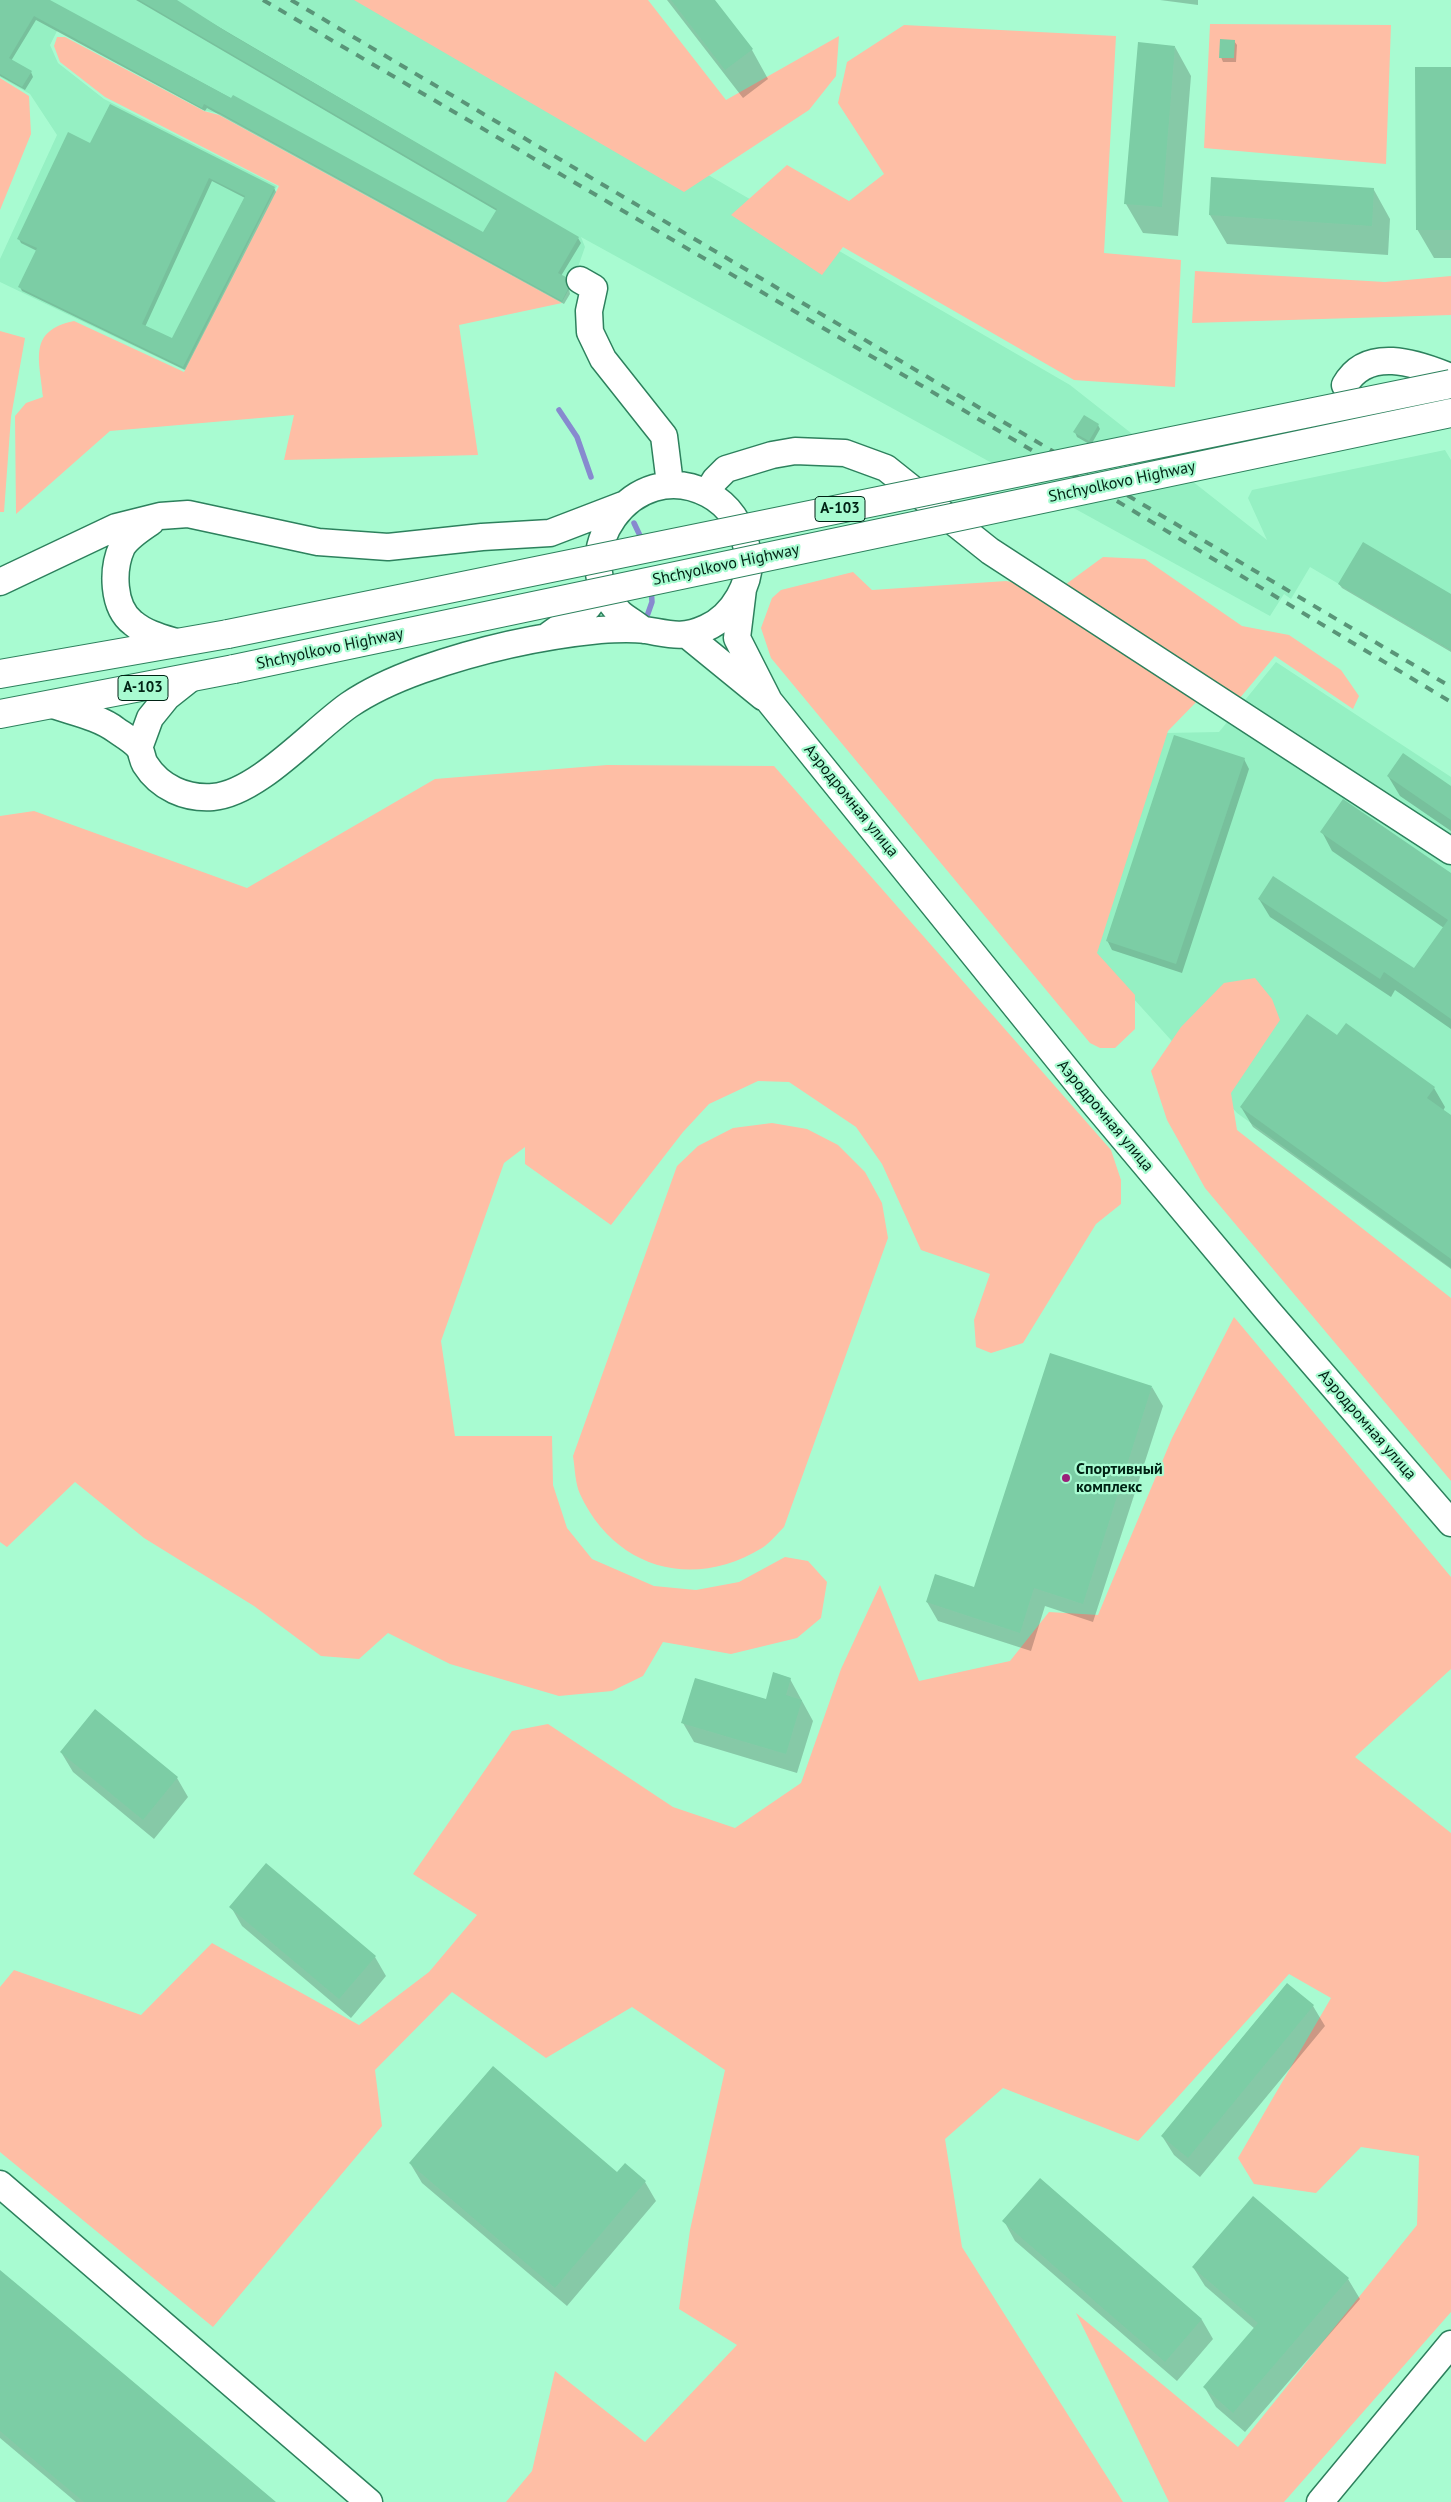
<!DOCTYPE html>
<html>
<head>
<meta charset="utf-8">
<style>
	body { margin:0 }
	canvas { display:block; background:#a8fbd1 }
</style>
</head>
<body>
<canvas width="1451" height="2502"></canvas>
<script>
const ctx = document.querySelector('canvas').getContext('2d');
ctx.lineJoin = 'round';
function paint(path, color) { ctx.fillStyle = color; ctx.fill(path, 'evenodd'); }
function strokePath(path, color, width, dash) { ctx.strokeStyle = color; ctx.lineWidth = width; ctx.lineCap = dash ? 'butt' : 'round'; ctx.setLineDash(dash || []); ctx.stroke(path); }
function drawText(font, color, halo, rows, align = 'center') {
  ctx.font = font + ' "PT Sans",sans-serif'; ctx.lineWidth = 4.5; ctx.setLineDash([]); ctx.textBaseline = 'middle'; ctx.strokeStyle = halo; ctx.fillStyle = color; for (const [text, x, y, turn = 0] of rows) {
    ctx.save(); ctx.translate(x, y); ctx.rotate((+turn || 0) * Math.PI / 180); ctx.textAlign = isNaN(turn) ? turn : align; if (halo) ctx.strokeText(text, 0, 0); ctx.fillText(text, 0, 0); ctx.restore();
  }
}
paint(new Path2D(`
	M 0,0 L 407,0 L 1070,385 L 1267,540 L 1248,498 L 1252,490 L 1445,450 L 1451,460 L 1451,650 L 1310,567 L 1291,599 L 1284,594 L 1270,616 L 581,237 L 585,247 L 573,281 L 562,302 L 220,114 L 203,110 L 57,31 L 50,45 L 58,63 L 104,99 L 277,186 L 184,370 L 0,282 L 0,259 L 57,135 L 30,94 L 0,77 Z
	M 1276,662 L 1451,777 L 1451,1268 L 1237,1113 L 1094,955 L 1165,733 L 1219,732 Z`), '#95f0c3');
paint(new Path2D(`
	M 354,0 L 648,0 L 726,100 L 839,36 L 836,76 L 809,110 L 684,192 Z
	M 1210,24 L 1391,25 L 1386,164 L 1204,148 Z
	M 904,25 L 1116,36 L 1104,253 L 1181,260 L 1175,387 L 1074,380 L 843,247 L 822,275 L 731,215 L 787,165 L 849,201 L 884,174 L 838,103 L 847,62 Z
	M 57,37 L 65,37 L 204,111 L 219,115 L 562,303 L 459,325 L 478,455 L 284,460 L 294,415 L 110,431 L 16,514 L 15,416 L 26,403 L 43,397 C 40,360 27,331 74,321 L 184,372 L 279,186 L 105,97 L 60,62 L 54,46 Z
	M 0,78 L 29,96 L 31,134 L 0,210 Z
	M 1195,271 L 1385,282 L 1451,276 L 1451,315 L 1192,323 Z
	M 0,331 L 25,338 L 11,417 L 4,512 L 0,512 Z
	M 1103,557 L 1145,559 L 1242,626 L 1289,635 L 1341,670 L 1359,696 L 1353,709 L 1275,656 L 1229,711 L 1204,694 L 1168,731 L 1097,953 L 1135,995 L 1135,1029 L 1115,1048 L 1100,1048 L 1090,1043 L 771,658 L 761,628 L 772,598 L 781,590 L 853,572 L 872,590 L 1006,581 L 1058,590 Z
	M 607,765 L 774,766 L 1111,1150 L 1121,1180 L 1121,1204 L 1096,1224 L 1023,1343 L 991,1353 L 976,1347 L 974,1320 L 990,1274 L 921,1250 L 882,1164 L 856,1127 L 789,1082 L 758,1081 L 709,1104 L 683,1132 L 611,1225 L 525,1164 L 525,1147 L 504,1163 L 441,1341 L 455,1436 L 552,1436 L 553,1485 L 567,1528 L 592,1559 L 654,1586 L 696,1590 L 739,1582 L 785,1557 L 808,1561 L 827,1582 L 821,1618 L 797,1638 L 731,1654 L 663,1642 L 643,1676 L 612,1691 L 559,1696 L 450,1664 L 388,1633 L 359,1659 L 321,1656 L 254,1606 L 144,1538 L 75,1482 L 7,1547 L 0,1542 L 0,816 L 34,811 L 247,888 L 435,779 Z
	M 1255,978 L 1272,999 L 1280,1020 L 1231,1093 L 1237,1130 L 1451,1298 L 1451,1481 L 1205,1188 L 1167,1120 L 1151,1071 L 1181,1027 L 1224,983 Z
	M 772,1123 L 807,1129 L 838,1145 L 865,1172 L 882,1203 L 888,1238 L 784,1527 C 777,1534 770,1543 762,1548 C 692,1591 614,1568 580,1494 C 575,1483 575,1468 573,1456 L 677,1166 L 698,1146 L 733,1128 Z
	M 1234,1317 L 1451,1577 L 1451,1669 L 1355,1757 L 1451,1833 L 1451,2312 L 1284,2502 L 1169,2502 L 1076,2313 L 1238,2447 L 1417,2225 L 1419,2156 L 1361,2147 L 1316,2193 L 1254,2184 L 1238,2158 L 1331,1998 L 1289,1974 L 1138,2141 L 1003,2088 L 945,2139 L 962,2247 L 1123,2502 L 506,2502 L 532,2471 L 555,2371 L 645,2442 L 737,2345 L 679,2309 L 690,2230 L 725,2070 L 632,2007 L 546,2058 L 452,1992 L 375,2070 L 382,2126 L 213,2327 L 0,2152 L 0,1987 L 14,1970 L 141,2015 L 212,1943 L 359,2025 L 429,1972 L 477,1915 L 413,1874 L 512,1731 L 548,1724 L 673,1807 L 735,1828 L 801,1783 L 841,1669 L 880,1585 L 919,1681 L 1010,1661 L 1049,1612 L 1098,1615 L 1172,1438 Z`), '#febea5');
paint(new Path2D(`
	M 0,0 L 48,0 L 484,234 L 497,211 L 136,0 L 173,0 L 578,238 L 581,243 L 561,276 L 568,283 L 570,294 L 564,304 L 207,108 L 205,111 L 36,20 L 11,61 L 31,72 L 33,77 L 25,90 L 0,76 Z
	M 667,0 L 713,0 L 752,50 L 768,79 L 743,98 Z
	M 1160,0 L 1198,0 L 1198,5 Z
	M 1234,41 L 1237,45 L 1236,62 L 1223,62 L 1221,57 Z
	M 1175,47 L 1191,76 L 1178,236 L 1143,233 L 1126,204 Z
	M 1451,68 L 1451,258 L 1434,258 L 1417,229 Z
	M 91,144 L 274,188 L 276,192 L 185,370 L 22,291 L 20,287 L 37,251 L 21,243 L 19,239 ZM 212,181 L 245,198 L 172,340 L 145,327 Z
	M 1374,190 L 1390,219 L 1388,255 L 1227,244 L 1210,215 Z
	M 1098,425 L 1100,429 L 1091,445 L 1077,437 L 1075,432 Z
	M 1339,584 L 1451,595 L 1451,652 L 1342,588 Z
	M 1244,759 L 1249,769 L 1182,973 L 1112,950 L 1107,940 Z
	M 1388,776 L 1451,787 L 1451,831 L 1400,796 Z
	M 1322,832 L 1451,874 L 1451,1029 L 1395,990 L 1391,997 L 1270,917 L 1259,899 L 1414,970 L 1444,928 L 1332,851 Z
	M 1338,1037 L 1434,1088 L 1445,1107 L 1443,1111 L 1451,1117 L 1451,1269 L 1253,1127 L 1241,1107 Z
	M 1152,1387 L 1163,1406 L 1093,1622 L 1045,1606 L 1031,1651 L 938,1621 L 927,1602 L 975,1589 Z
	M 790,1679 L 813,1721 L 797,1773 L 694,1742 L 683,1723 L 766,1700 Z
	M 61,1752 L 177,1778 L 188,1797 L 154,1839 L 73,1772 Z
	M 231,1907 L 375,1957 L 386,1976 L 351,2018 L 242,1926 Z
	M 1287,1984 L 1313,2006 L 1325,2026 L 1200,2177 L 1174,2155 L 1162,2136 Z
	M 410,2163 L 617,2173 L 645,2182 L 656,2201 L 567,2306 L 422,2183 Z
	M 1040,2180 L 1202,2320 L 1213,2339 L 1177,2381 L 1015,2241 L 1004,2221 Z
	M 1253,2198 L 1348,2279 L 1360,2299 L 1245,2432 L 1216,2407 L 1205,2388 L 1255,2329 L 1205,2286 L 1193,2267 Z
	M 0,2272 L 274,2502 L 76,2502 L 0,2438 Z`), '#0003');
strokePath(new Path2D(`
	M 559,410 L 577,437 L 591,477
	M 634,523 L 643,542
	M 646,619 L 652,602 L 651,587`), '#878acf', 5.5);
paint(new Path2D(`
	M 0,0 L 50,0 L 231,98 L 233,95 L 483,232 L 497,209 L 139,0 L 177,0 L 230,34 L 579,237 L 558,273 L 566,277 L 568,289 L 562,301 L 204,104 L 202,108 L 34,16 L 9,58 L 32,71 L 22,87 L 0,74 Z
	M 671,0 L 715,0 L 753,49 L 725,70 Z
	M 1220,39 L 1235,40 L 1234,58 L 1219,58 Z
	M 1138,42 L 1175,46 L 1162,207 L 1124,204 Z
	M 1415,67 L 1451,67 L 1451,230 L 1416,230 Z
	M 110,104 L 275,187 L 183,367 L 18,287 L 37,248 L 17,239 L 68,132 L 90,143 ZM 209,178 L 245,196 L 172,338 L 142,324 Z
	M 1211,177 L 1374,188 L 1372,226 L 1209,215 Z
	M 1084,415 L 1099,424 L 1089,441 L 1073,432 Z
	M 1363,542 L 1451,594 L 1451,650 L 1338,584 Z
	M 1174,735 L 1245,758 L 1176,964 L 1106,941 Z
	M 1403,753 L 1451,786 L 1451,820 L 1387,776 Z
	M 1343,799 L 1451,873 L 1451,1019 L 1384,972 L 1380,979 L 1258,899 L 1273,876 L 1414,968 L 1448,920 L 1320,832 Z
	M 1307,1014 L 1337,1035 L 1346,1023 L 1435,1087 L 1427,1098 L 1451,1115 L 1451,1259 L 1240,1107 Z
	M 1050,1353 L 1152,1386 L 1083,1604 L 1034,1588 L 1020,1633 L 926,1602 L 935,1574 L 974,1587 Z
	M 773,1672 L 791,1678 L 786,1695 L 802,1700 L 786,1754 L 681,1723 L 695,1678 L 766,1699 Z
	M 95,1709 L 178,1777 L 143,1820 L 60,1752 Z
	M 266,1863 L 376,1956 L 339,1999 L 229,1907 Z
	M 1287,1983 L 1314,2005 L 1188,2158 L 1161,2136 Z
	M 493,2066 L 617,2172 L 625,2163 L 646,2181 L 555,2288 L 409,2163 Z
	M 1040,2178 L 1202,2319 L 1165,2362 L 1002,2221 Z
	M 1253,2196 L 1349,2278 L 1233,2413 L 1203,2387 L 1258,2323 L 1192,2267 Z
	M 0,2270 L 54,2315 L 276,2502 L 84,2502 L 54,2477 L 0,2431 Z`), '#7ccda5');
const minor = new Path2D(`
	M 580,280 L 594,288 L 589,311 L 590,332 L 603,359 L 664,436 L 670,484
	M 1345,385 C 1367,346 1416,363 1448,376
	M 707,493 L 715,480 L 726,469 L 772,455 L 795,451 L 845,453 L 886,468 L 990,551 L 1451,851
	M 151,522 C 142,528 128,537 122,547 C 112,569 112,607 133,623 C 146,634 163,638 179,643
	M 0,582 L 116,527 L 160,516 L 188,514 L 318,542 L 388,547 L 482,537 L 550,533 L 623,505
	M 743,589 L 737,638 L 769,701 L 1092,1101 L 1268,1311 L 1451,1523
	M 549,635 L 588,607 L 603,587
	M 687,635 L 763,697
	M 53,705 C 73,712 99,717 116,730 C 123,735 134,741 139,748 C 142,752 142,759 145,764 C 160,788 186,799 213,797 C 258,793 312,731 349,705 C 371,690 396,679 421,670 C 478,650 539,636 600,630 C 614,629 631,628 645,630 C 670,634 682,639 706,628 C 733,616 753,582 748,553 C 743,528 731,506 708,494 C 633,454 561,557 620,613 C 627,619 636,624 643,630
	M 139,748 L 150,718 L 167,697 L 191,678
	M 0,2184 L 369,2502
	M 1320,2502 L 1451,2344`);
const major = new Path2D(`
	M 0,674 L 228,634
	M 0,714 L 234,669`);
strokePath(minor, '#2d815d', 29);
strokePath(major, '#2d815d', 30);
strokePath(minor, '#fff', 26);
strokePath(major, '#fff', 28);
strokePath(new Path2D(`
	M 263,0 L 1057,465 L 1451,702
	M 291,0 L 1451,687`), '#599578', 4, [9, 9]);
const majorBridge = new Path2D(`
	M 228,634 L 1451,384
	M 234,669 L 1451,413`);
strokePath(majorBridge, '#2d815d', 30, []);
strokePath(majorBridge, '#fff', 28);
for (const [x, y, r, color] of [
	[1066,1478,5,"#9a2079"]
]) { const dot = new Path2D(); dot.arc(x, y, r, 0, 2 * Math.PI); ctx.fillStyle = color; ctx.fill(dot); strokePath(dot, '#a8fbd1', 2); }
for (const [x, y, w] of [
	[840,509,50],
	[143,688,50]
]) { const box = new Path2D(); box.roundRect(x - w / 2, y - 12.5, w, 25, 4); ctx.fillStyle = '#a8fbd1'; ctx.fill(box); strokePath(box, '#002214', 1); }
drawText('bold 15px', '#002214', null, [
	["А-103",840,509],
	["А-103",143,688]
]);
drawText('16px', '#002214', '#a8fbd1', [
	["Shchyolkovo Highway",1122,482,-12],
	["Shchyolkovo Highway",726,565,-12],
	["Shchyolkovo Highway",330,649,-12],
	["Аэродромная улица",851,801,51],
	["Аэродромная улица",1105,1116,50],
	["Аэродромная улица",1367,1425,49]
]);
drawText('bold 16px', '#002214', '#a8fbd1', [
	["Спортивный",1076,1469],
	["комплекс",1076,1487]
], 'left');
</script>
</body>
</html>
